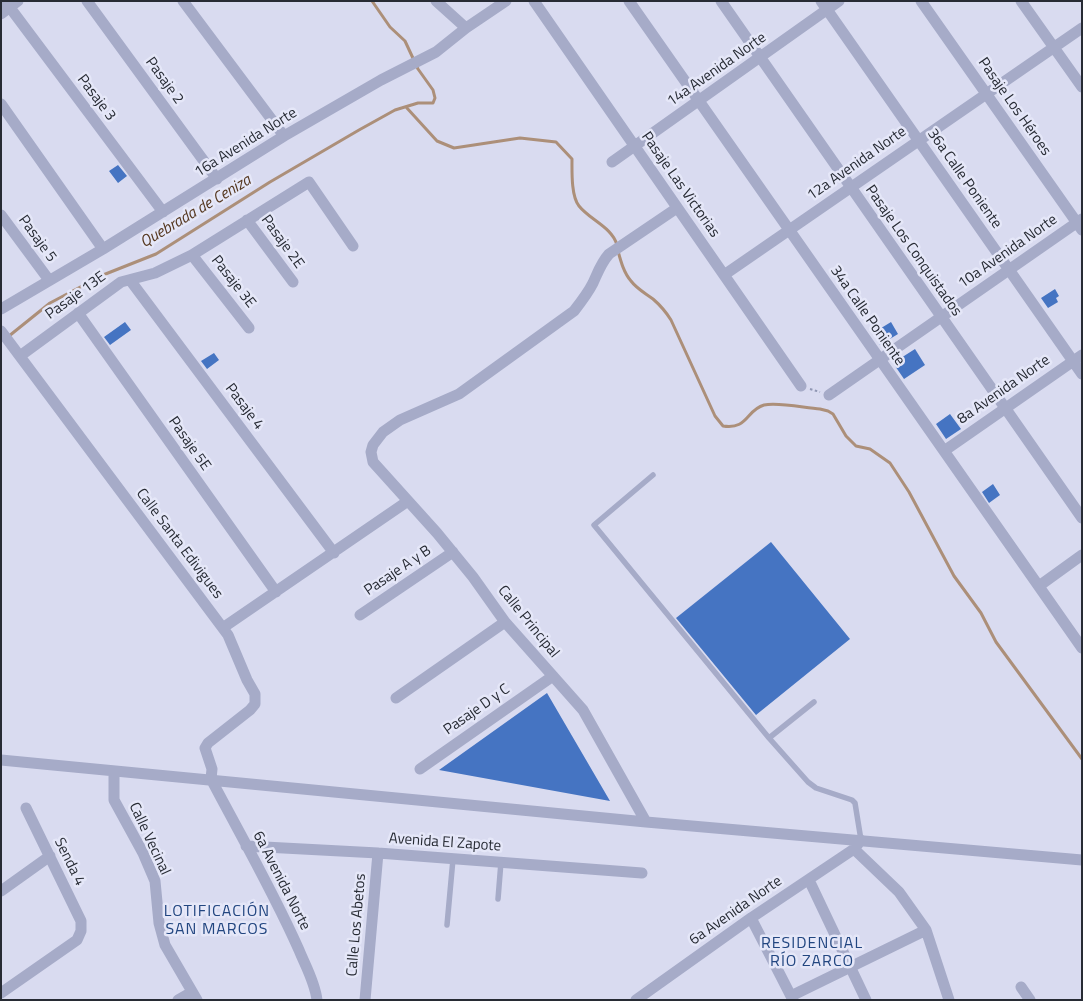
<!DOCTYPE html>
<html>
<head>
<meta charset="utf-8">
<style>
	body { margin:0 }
	#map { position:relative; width:1083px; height:1001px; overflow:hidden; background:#d9dbf0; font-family:"Titillium Web",sans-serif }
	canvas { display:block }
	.frame { position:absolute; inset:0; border:2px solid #272b34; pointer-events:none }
</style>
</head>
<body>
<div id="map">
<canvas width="1083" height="1001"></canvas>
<div class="frame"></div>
</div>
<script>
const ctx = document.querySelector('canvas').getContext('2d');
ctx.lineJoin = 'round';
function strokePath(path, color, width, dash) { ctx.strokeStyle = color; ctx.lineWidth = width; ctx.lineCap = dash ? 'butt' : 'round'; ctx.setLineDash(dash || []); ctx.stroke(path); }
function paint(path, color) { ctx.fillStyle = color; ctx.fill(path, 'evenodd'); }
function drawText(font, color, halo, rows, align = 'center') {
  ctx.font = font + ' "Titillium Web",sans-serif'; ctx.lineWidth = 5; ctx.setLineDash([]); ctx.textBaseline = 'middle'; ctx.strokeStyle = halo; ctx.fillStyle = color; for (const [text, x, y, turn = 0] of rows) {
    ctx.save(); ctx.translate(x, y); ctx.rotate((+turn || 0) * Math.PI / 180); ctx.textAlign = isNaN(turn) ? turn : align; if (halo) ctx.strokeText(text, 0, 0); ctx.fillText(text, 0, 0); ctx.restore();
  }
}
strokePath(new Path2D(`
	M 406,107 L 437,141 L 454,148 L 520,138 L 556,142 L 572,159 C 572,171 571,196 579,206 C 590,220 612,227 617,245
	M 618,251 C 621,262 624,273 631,281 C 637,289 645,293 653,299 C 660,305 666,312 671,320 L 715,416 L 723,426 C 748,430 746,410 764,405 C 779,402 805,408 820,409 L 828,411 L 833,414 L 846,436 L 856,446 L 870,449 L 890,463 L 909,492 L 954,576 L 981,613 L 996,642 L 1082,759
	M 9,336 L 50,303 L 103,275 L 156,254 L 270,182 L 359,130 L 395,110 L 418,103 L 433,103 L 435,98 L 433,90 L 418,69 L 405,41 L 390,27 L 372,1`), '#ac8f79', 3);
paint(new Path2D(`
	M 118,165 L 127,176 L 118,183 L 109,171 Z
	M 1055,289 L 1059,296 L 1056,298 L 1058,302 L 1048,308 L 1041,298 Z
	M 125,322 L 131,330 L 110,345 L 104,337 Z
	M 891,322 L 898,334 L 880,345 L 873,333 Z
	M 915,349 L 925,365 L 904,379 L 893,363 Z
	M 214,353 L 219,360 L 207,369 L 201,361 Z
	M 950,414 L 961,429 L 946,439 L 936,424 Z
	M 993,484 L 1000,495 L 989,503 L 982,492 Z
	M 771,542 L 850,639 L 756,715 L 676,618 Z
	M 547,693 L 610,801 L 439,770 Z`), '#4574c2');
strokePath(new Path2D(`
	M 810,389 L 820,392`), '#9097b3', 2, [2.5, 2.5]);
strokePath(new Path2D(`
	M 653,475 L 594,525 L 769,738 L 808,782 L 816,788 L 852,800 L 855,803 L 861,840
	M 769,738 L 814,702
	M 498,899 L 501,862
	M 447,925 L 453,859`), '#a6abc8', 5.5);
strokePath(new Path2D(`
	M 5,1 L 163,212
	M 87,1 L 217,179
	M 183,1 L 284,136
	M 436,1 L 466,28
	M 534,1 L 801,386
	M 629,1 L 1082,648
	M 721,1 L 1082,518
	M 821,1 L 1082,374
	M 921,1 L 1082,230
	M 1021,1 L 1082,87
	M 1,14 L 18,1
	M 1,104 L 103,249
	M 612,162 L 839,1
	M 1,215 L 49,280
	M 247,220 L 293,282
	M 192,255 L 249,328
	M 724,275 L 1082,28
	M 130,280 L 334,553
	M 1,309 L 103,249 L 284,136 L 381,80 L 436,52 L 466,28 L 506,1
	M 78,313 L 276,592
	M 1,331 L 228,635 L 247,680 L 255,694 L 255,704 L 250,710 L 208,743 L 205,748 L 212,769 L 211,779 C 241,836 273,891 299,950 C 305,965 315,982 317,1000
	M 20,356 L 121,282 L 155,273 L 192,255 L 309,182 L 353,246
	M 829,395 L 1082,219
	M 944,451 L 1082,355
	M 1039,586 L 1082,555
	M 360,615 L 453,552
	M 224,627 L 408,501
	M 396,698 L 505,622
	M 1,760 L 646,822 L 1082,860
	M 420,769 L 553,676
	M 114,772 L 114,800 L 143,853 L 155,881 L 159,923 L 165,945 L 197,1000
	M 646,822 L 583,710 L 505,622 L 473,577 L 437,533 L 373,462 L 371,452 L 373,445 L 383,432 L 400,420 L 459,394 L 574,311 C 581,302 588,293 593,283 C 598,272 601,263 609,254 L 677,208
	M 246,846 L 378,853 L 642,873
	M 854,849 L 899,892 L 926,930 L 949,1000
	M 809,880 L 866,1000
	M 1,891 L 50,856
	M 751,918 L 793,1000
	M 1021,987 L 1030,1000
	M 1,993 L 77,940 L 81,931 L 81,921 L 26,808
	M 791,996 L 926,930
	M 178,1000 L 192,992
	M 365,1000 L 378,853
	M 636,1000 L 751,918 L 854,849 L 861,840`), '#a6abc8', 11);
drawText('15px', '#272b34', '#e5e7f8', [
	["14a Avenida Norte",717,70,-35],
	["Pasaje 2",164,81,54],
	["Pasaje 3",96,98,53],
	["Pasaje Los Héroes",1014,107,55],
	["16a Avenida Norte",246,143,-32],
	["12a Avenida Norte",857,164,-35],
	["36a Calle Poniente",964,179,55],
	["Pasaje Las Victorias",680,185,55],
	["Pasaje 5",37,239,54],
	["Pasaje 2E",282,242,54],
	["Pasaje Los Conquistados",913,251,55],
	["10a Avenida Norte",1008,252,-35],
	["Pasaje 3E",233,282,52],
	["Pasaje 13E",76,296,-36],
	["34a Calle Poniente",867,316,55],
	["8a Avenida Norte",1004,390,-35],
	["Pasaje 4",244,407,53],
	["Pasaje 5E",189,444,55],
	["Calle Santa Edivigues",179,544,53],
	["Pasaje A y B",398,571,-34],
	["Calle Principal",528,622,51],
	["Pasaje D y C",477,710,-35],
	["Calle Vecinal",149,839,65],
	["Avenida El Zapote",445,843,4],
	["Senda 4",69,862,64],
	["6a Avenida Norte",281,881,63],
	["6a Avenida Norte",736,911,-35],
	["Calle Los Abetos",357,925,-85]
]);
drawText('italic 16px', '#54361e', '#e5e7f8', [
	["Quebrada de Ceniza",196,212,-31]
]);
ctx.letterSpacing = '1px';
drawText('16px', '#224680', '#e5e7f8', [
	["LOTIFICACIÓN",217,912],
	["SAN MARCOS",217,930],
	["RESIDENCIAL",812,944],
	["RÍO ZARCO",812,962]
]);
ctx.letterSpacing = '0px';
</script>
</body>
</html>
